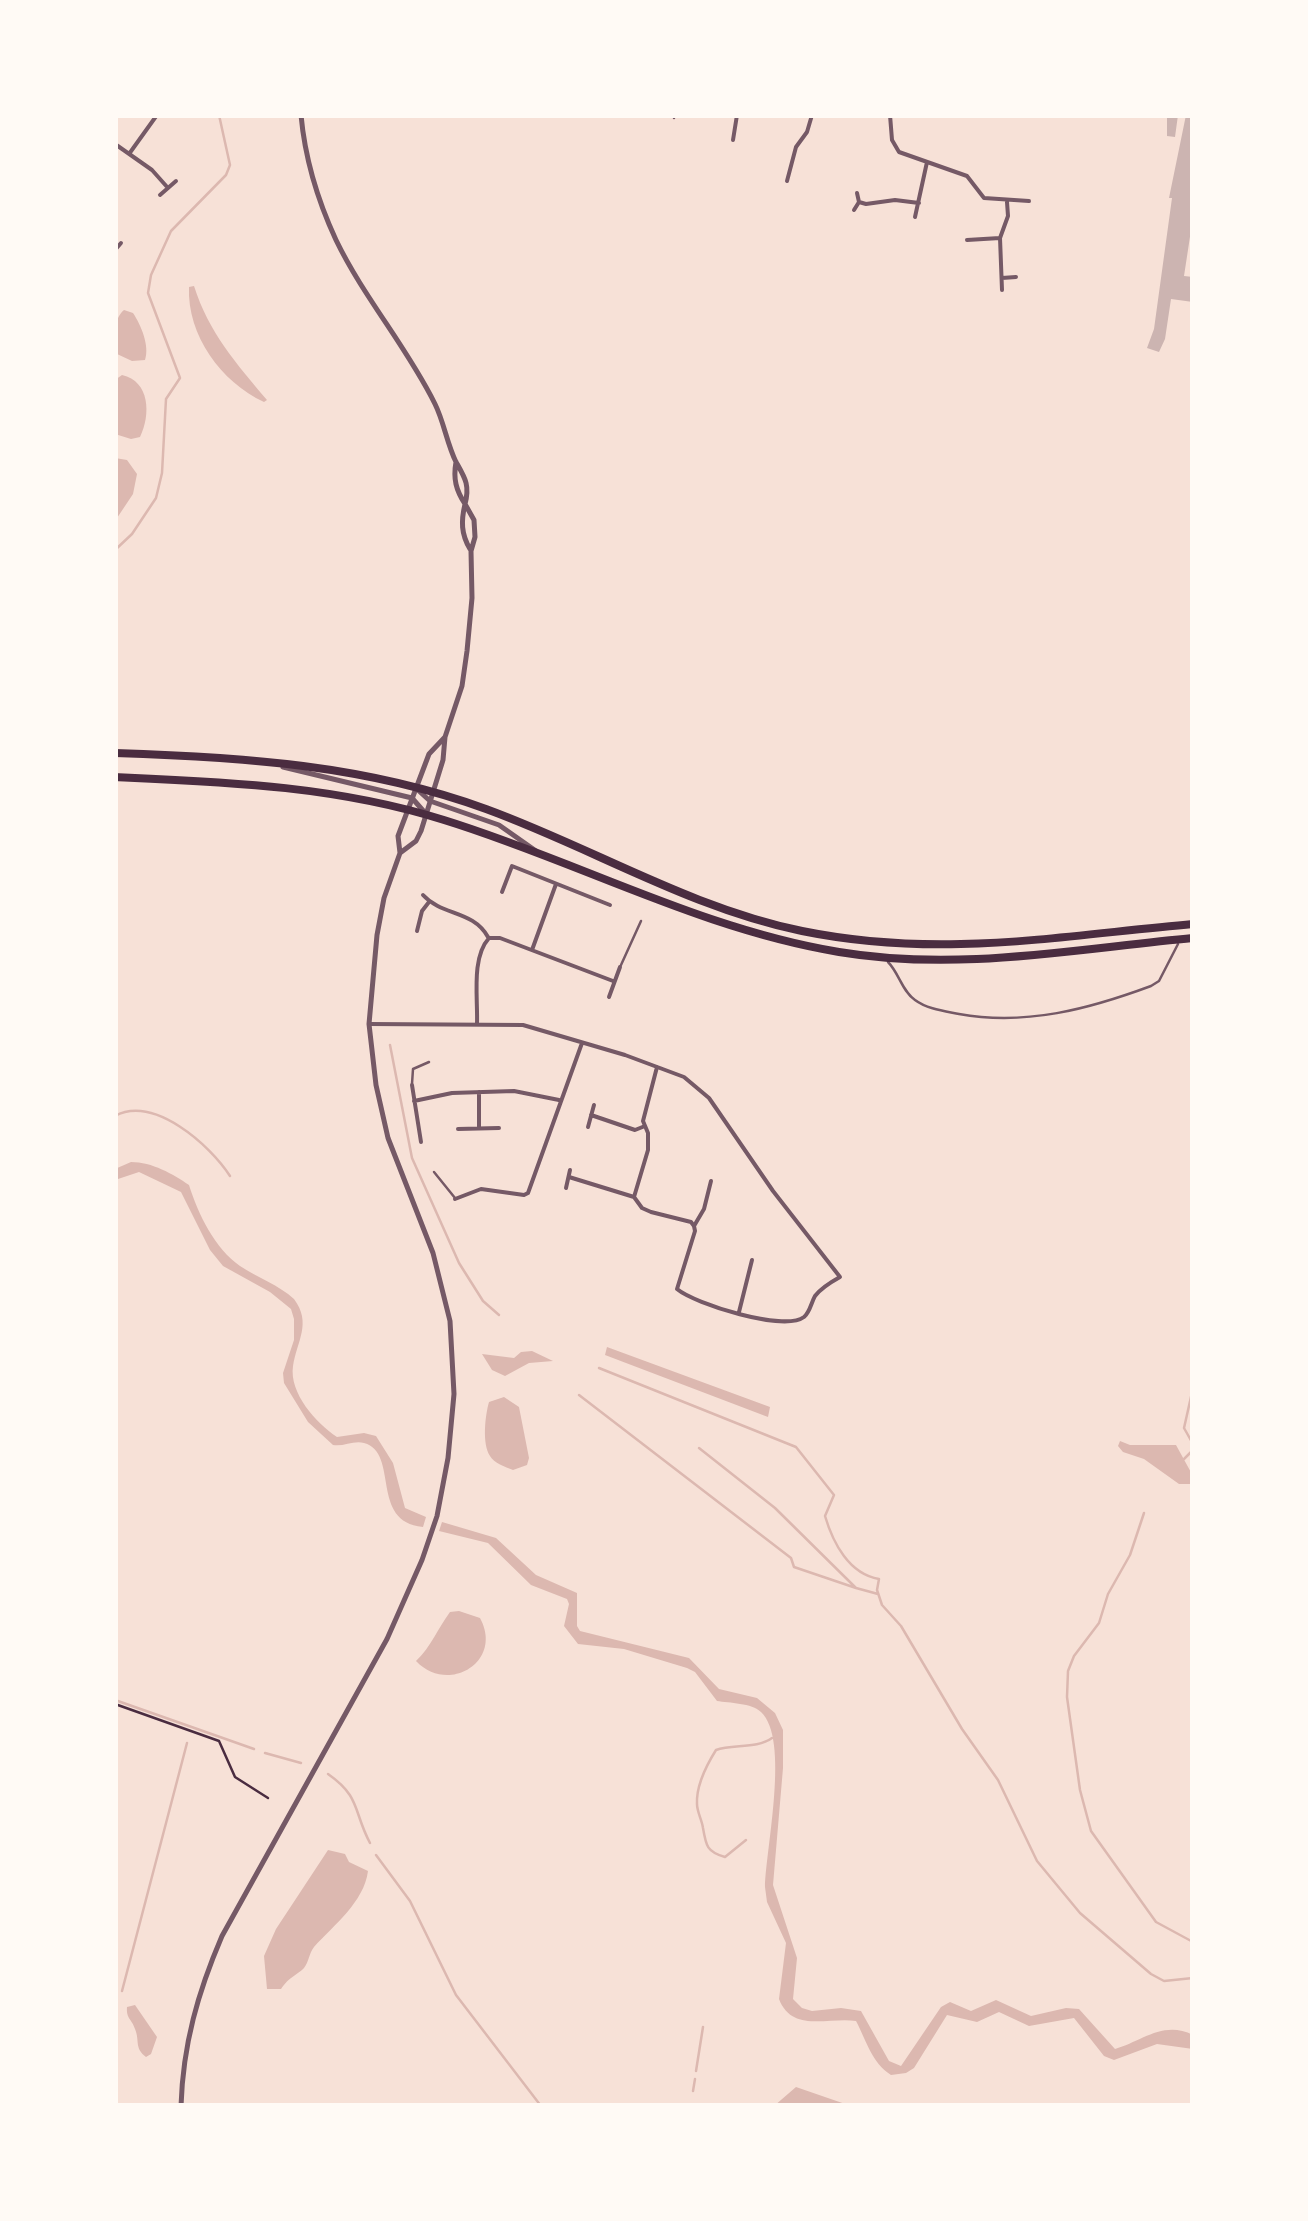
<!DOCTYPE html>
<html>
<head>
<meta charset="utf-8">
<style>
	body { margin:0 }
	#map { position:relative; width:1308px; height:2221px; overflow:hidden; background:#f7e1d7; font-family:Roboto,sans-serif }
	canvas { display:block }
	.frame { position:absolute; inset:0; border:118px solid #fffaf5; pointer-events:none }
</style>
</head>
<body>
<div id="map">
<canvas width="1308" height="2221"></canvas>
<div class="frame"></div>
</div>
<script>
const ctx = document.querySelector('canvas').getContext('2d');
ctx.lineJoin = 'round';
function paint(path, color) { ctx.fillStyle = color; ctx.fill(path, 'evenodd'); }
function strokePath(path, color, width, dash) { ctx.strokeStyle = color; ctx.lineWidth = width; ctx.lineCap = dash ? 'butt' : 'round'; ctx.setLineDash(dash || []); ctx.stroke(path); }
paint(new Path2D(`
	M 194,286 C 209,333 236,363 267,400 L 264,402 C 221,382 187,335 189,287 Z
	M 124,310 L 133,313 C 141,325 150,346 145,360 L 132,361 L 117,354 C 113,340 113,319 124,310 Z
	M 122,375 C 150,381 151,415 140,437 L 131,439 L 115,434 L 115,380 Z
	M 115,458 L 127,460 L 137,474 L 133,494 L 115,521 Z
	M 131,1162 C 152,1162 173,1174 189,1185 C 198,1214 215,1249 240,1266 C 258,1278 279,1285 294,1299 C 312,1323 297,1341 293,1366 C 289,1393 316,1423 337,1437 L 364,1433 L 376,1436 L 393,1463 L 405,1508 L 426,1517 L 423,1527 C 369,1522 400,1453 364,1443 C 354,1440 343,1447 333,1445 L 308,1422 L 284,1383 L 283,1373 L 294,1340 L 294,1319 L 291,1309 L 270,1292 L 223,1266 L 210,1250 L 181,1192 L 139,1172 L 115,1180 L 115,1169 Z
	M 607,1347 L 770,1407 L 768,1417 L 605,1355 Z
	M 532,1351 L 553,1361 L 529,1363 L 505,1376 L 492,1370 L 482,1354 L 514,1358 L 521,1352 Z
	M 504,1397 L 519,1407 L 529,1458 L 527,1465 L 513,1470 C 505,1467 494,1463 490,1456 C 482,1444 485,1416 489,1402 Z
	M 1120,1441 L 1130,1445 L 1176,1445 L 1193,1476 L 1193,1484 L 1179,1484 L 1144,1459 L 1123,1452 L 1118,1446 Z
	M 442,1522 L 496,1538 L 536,1575 L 577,1593 L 577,1626 L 580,1631 L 689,1658 L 719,1689 L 757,1698 L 775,1713 L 783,1730 L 783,1768 L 773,1885 L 797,1958 L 793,1999 L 802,2008 L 812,2011 L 841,2008 L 861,2011 L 889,2061 L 901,2066 L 941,2007 L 950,2002 L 971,2011 L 996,2000 L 1031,2016 L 1066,2008 L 1079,2009 L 1115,2049 C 1141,2042 1163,2020 1193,2035 L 1193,2049 L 1157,2044 L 1114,2060 L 1104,2056 L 1074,2018 L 1029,2026 L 999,2012 L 977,2022 L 947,2015 L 914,2068 L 906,2073 L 891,2075 C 872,2063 866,2040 856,2021 C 828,2017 792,2033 779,1999 L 786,1943 L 767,1902 L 765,1887 C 766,1848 790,1739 761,1712 C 752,1703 729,1703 717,1701 L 695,1672 L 687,1668 L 624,1649 L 578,1644 L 564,1626 L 569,1604 L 567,1599 L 531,1585 L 488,1543 L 439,1531 Z
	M 459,1611 L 480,1618 C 504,1662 448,1695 416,1661 C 431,1647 438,1628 450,1612 Z
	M 328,1850 L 345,1854 L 349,1862 L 368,1871 C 364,1902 334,1925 314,1947 C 309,1953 309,1962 304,1968 C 296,1976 290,1976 281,1989 L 267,1989 L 264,1956 L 276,1929 Z
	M 135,2005 L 157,2037 L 151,2054 L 146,2057 C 134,2048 140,2041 135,2029 C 132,2019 126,2019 127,2007 Z
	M 796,2087 L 851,2106 L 774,2106 Z`), '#dcb8b0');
strokePath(new Path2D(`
	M 115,550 L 132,534 L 156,498 L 162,473 L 166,399 L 180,378 L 148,293 L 151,275 L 171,231 L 226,175 L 230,165 L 219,115
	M 390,1045 L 412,1158 L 459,1263 L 483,1301 L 499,1315
	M 115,1116 C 154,1095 210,1145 230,1176
	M 599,1368 L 796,1447 L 834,1495 L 825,1516 C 833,1543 849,1574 879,1579 L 877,1590 L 882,1605 L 901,1626 L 962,1729 L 998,1780 L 1037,1861 L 1080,1913 L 1151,1974 L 1164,1981 L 1193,1978
	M 1193,1388 L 1184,1428 L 1193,1444
	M 579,1395 L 791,1558 L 794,1567 L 856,1588
	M 699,1448 L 775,1508 L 856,1588 L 878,1594
	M 1184,1459 L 1193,1450
	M 1144,1513 L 1130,1555 L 1108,1594 L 1099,1623 L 1074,1656 L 1068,1671 L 1067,1697 L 1080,1790 L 1091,1831 L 1156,1922 L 1193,1942
	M 115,1700 L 254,1749
	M 265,1753 L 301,1763
	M 328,1774 C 361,1797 353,1811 370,1843
	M 746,1840 L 725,1857 C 707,1852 706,1846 703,1828 C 702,1820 697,1812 697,1804 C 696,1785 706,1766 716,1750 C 733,1744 757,1749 772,1738
	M 376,1855 L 410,1901 L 456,1995 L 541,2106
	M 122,1991 L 187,1743
	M 696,2071 L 703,2027
	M 693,2091 L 695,2079`), '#dcb8b0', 2.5);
paint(new Path2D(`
	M 1167,115 L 1178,115 L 1175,137 L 1167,136 Z
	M 1186,115 L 1193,115 L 1193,217 L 1184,276 L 1193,277 L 1193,302 L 1171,299 L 1165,339 L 1159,352 L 1147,348 L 1154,329 L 1172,198 L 1169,198 Z`), '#ccb4b1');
strokePath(new Path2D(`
	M 115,1704 L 219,1741 L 235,1777 L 268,1798`), '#4a2c40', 2.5);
strokePath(new Path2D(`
	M 674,118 L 674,115
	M 888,962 C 899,973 902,991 915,1000 C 927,1009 944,1011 959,1014 C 1026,1026 1089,1009 1151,986 L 1159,981 L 1178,944
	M 621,965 L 641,921
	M 412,1084 L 413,1069 L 429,1062
	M 434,1172 L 455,1198`), '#755966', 2.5);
strokePath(new Path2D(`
	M 890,115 L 892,140 L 899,152 L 967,176 L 984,198 L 1029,201
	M 733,140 L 737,115
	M 115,144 L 152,170 L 168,188 L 176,181
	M 129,154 L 157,115
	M 787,181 L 796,147 L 807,132 L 812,115
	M 160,195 L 168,188
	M 859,202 L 866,204 L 895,200 L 919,203
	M 854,210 L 859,202 L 857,193
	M 915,217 L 927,162
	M 967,240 L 1000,238
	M 115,250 L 121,243
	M 1002,278 L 1016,277
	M 1002,290 L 1000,238 L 1008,216 L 1007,202
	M 502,892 L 512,866 L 610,905
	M 423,895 C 442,916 473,910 488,937
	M 417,931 L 422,911 L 429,902
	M 532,950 L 556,884
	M 609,997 L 620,967
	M 369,1024 L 523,1025 L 625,1055 L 684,1077 L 709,1098 L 773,1191 L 840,1277 C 831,1282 821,1288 815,1296 C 811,1303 810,1312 804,1317 C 784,1332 695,1304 677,1289 L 695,1231 L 694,1226 L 704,1209 L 711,1181
	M 477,1024 C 478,998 471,958 489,938 L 500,938 L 613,981
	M 412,1085 L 421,1142
	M 479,1092 L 479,1127
	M 414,1101 L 452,1093 L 514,1091 L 559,1100
	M 591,1115 L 635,1130 L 645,1126
	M 588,1127 L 594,1105
	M 458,1129 L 499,1128
	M 569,1177 L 634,1197
	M 566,1188 L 570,1170
	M 634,1197 L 648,1150 L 648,1133 L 643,1121 L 657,1067
	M 634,1197 L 642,1208 L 651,1212 L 691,1222 L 694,1226
	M 455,1199 L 481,1189 L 524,1195 L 528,1193 L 582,1043
	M 739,1312 L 752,1260`), '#755966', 4);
strokePath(new Path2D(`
	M 301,115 C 305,159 317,199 336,240 C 364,298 407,347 435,404 C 444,422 447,444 456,462 C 465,478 470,485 465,504 L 474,520 L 475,537 L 471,551 L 472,598 L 467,651 L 462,686 L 445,737 L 443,760 L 421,831 L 416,841 L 400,853
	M 456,462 C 453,479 456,490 465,504 C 461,521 461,534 470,549
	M 283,767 L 412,798 L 426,814
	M 419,791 L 430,801 L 499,825 L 536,851
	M 181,2106 C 183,2044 198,1992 222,1936 L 387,1639 L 422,1560 L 437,1516 L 448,1458 L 454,1394 L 450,1321 L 433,1253 L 388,1138 L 376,1085 L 369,1024 L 377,935 L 384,898 L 400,853 L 398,836 L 429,754 L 445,737`), '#755966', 5);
strokePath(new Path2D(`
	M 115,753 C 242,757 366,765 486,809 C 593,848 690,908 802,931 C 940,959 1057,936 1193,924
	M 115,777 C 227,782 336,786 444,820 C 577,861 700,929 839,952 C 958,972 1074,949 1193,938`), '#4a2c40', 8);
</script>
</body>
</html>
